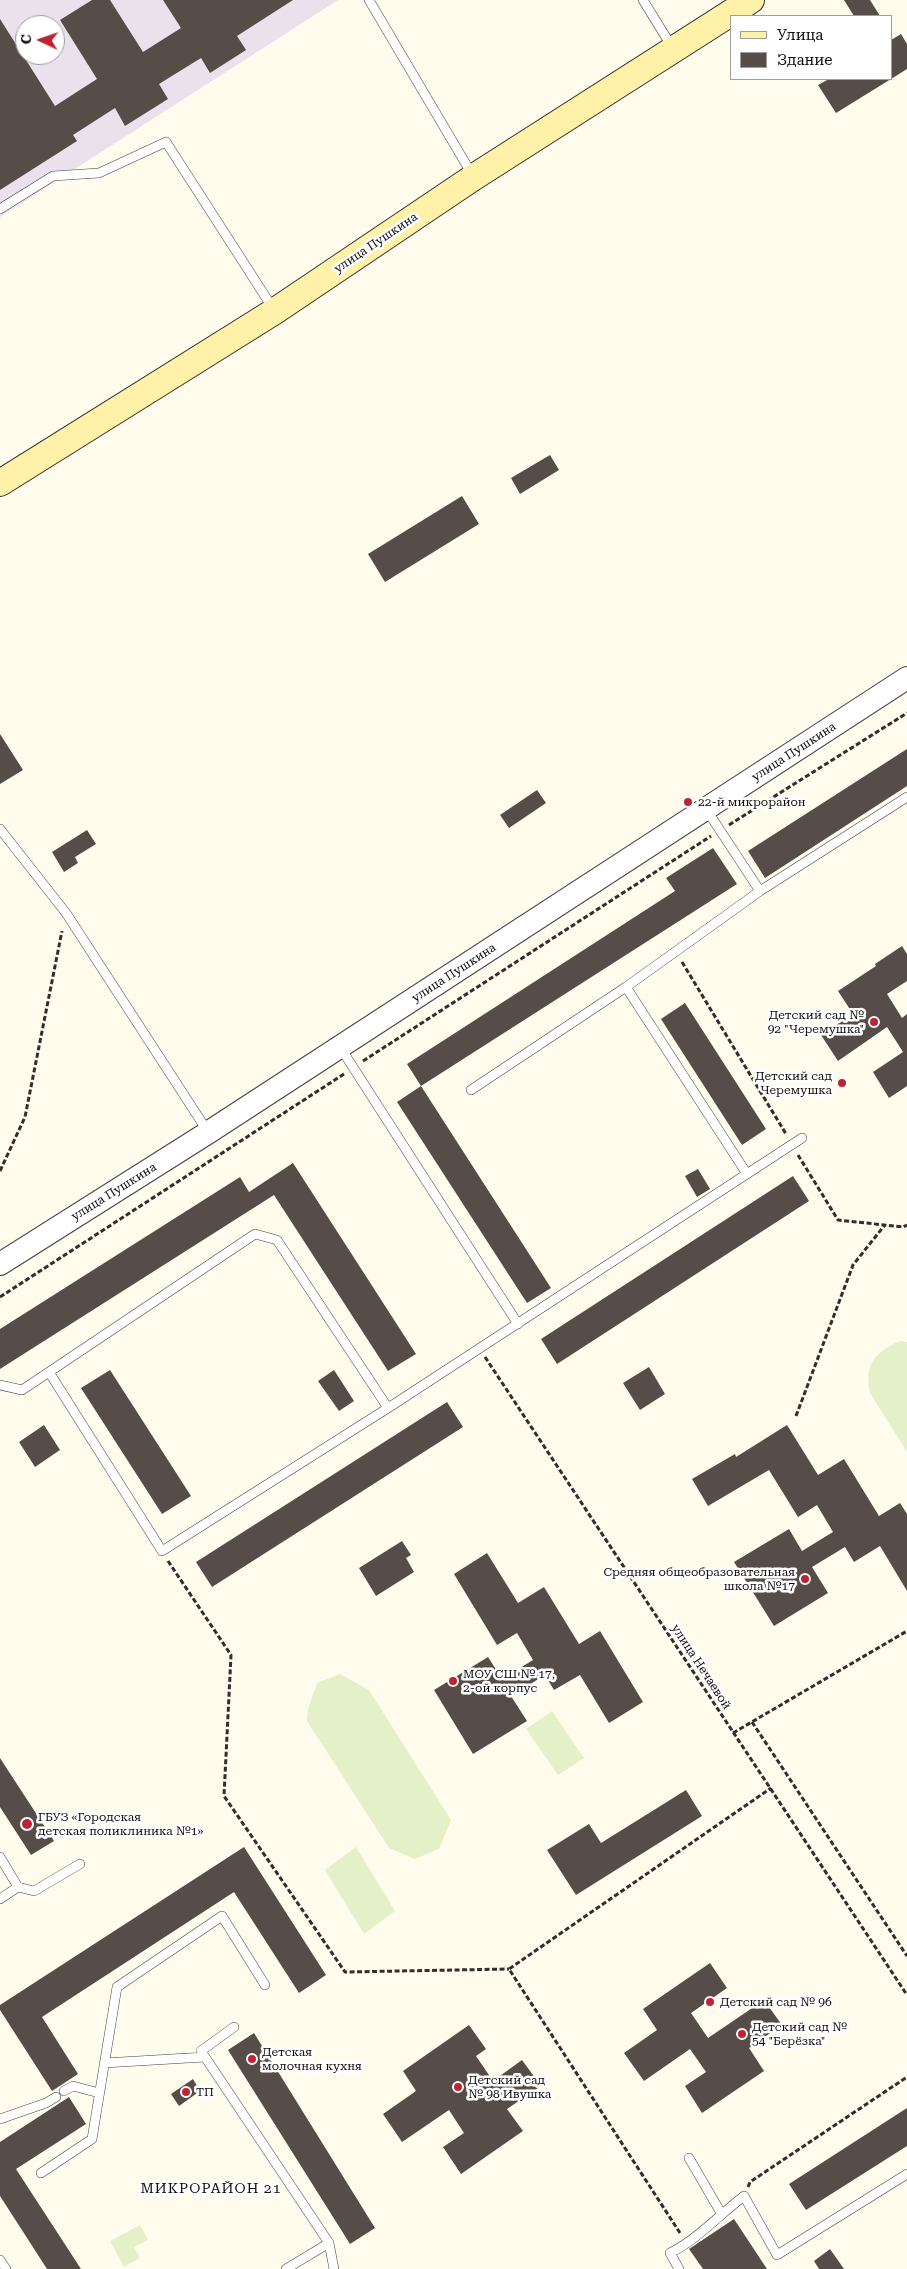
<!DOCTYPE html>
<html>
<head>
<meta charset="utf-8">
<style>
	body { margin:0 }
	#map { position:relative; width:907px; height:2269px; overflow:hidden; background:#fffbed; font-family:"Roboto Serif",serif }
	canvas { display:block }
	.legend { position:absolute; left:730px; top:15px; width:162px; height:65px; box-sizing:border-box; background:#fff; border:1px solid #9e9e9e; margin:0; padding:6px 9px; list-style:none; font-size:15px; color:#0d0d0d }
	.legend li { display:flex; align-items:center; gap:10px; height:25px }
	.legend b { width:25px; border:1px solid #9e9e9e }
	.north { position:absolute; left:15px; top:15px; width:50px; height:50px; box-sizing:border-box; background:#fff; border:1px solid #9e9e9e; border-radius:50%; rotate:273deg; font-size:14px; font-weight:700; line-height:20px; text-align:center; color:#0d0d0d }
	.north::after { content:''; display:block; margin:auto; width:18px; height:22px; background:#be2332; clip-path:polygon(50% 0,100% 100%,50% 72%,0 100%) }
</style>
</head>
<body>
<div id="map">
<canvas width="907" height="2269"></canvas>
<ul class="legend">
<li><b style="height:6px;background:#fff1a8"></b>Улица</li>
<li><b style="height:14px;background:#564d49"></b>Здание</li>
</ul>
<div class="north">С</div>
</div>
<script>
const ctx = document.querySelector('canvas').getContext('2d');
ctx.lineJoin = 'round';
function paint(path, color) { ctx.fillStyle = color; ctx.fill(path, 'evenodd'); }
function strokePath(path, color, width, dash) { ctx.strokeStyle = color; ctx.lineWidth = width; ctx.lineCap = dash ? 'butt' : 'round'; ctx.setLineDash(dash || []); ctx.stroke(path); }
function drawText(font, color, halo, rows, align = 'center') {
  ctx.font = font + ' "Roboto Serif",serif'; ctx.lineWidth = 5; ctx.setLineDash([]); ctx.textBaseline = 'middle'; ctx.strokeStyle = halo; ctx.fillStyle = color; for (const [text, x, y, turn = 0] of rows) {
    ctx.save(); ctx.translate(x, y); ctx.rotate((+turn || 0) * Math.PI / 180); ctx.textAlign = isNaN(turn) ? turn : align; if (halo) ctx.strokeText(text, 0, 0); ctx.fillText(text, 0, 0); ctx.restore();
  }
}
paint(new Path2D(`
	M 0,0 L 338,0 L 0,217 ZM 25,25 L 55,25 L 55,55 L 25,55 Z`), '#eae1ec');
paint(new Path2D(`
	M 900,1341 L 907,1342 L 907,1452 L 870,1393 C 864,1364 875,1352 900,1341 Z
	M 340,1674 L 369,1690 L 451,1820 L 439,1849 L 415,1859 L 389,1848 L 307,1721 L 308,1709 L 317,1683 Z
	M 552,1711 L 584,1758 L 558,1775 L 526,1729 Z
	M 356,1847 L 395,1911 L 364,1934 L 325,1870 Z
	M 140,2225 L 148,2240 L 134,2247 L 140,2258 L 124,2267 L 110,2241 Z`), '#e4f1c8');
paint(new Path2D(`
	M 92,0 L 110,0 L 143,52 L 181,28 L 163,0 L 293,0 L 237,36 L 246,50 L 210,73 L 201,58 L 159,84 L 168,99 L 125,126 L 115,108 L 73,135 L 77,141 L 0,190 L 0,19 L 55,106 L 97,79 L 60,20 Z
	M 844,0 L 870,0 L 880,16 L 854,16 Z
	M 901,34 L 907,44 L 907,69 L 891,79 L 891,40 Z
	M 829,79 L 891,79 L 836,113 L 818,85 Z
	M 550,455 L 559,470 L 520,494 L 511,478 Z
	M 462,496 L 479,524 L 385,582 L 368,554 Z
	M 0,734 L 23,770 L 0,784 Z
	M 907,749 L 907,786 L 765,878 L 748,851 Z
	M 537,790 L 546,803 L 509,828 L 500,815 Z
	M 87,830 L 96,844 L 75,857 L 78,863 L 64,872 L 52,852 Z
	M 713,848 L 737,884 L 421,1086 L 407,1064 L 675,891 L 666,878 Z
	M 902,946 L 907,954 L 907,981 L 887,994 L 902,1018 L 907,1014 L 907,1086 L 889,1098 L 873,1072 L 903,1052 L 887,1027 L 838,1061 L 821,1035 L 853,1014 L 838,991 L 876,966 L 875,964 Z
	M 685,1003 L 766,1129 L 742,1145 L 661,1019 Z
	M 421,1086 L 551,1288 L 527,1303 L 397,1102 Z
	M 293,1163 L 416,1354 L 388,1371 L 274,1195 L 0,1369 L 0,1329 L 240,1177 L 249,1192 Z
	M 698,1169 L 710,1189 L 697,1197 L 685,1176 Z
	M 793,1176 L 809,1201 L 557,1364 L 541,1339 Z
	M 649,1367 L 665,1394 L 640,1410 L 623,1383 Z
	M 110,1370 L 191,1496 L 162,1514 L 81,1388 Z
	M 334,1370 L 354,1401 L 339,1411 L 318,1381 Z
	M 447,1402 L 463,1427 L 212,1587 L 196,1562 Z
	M 44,1425 L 60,1450 L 35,1467 L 19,1442 Z
	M 787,1425 L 818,1475 L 844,1459 L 879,1516 L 900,1503 L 907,1514 L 907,1591 L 880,1546 L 854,1562 L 845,1547 L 812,1567 L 828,1593 L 774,1626 L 734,1562 L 789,1529 L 802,1551 L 833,1532 L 817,1505 L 798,1517 L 769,1470 L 708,1506 L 692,1479 L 735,1454 L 736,1457 Z
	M 402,1541 L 411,1555 L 406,1558 L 414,1572 L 376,1596 L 359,1568 Z
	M 487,1553 L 518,1603 L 544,1587 L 579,1644 L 600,1631 L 643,1702 L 609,1723 L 580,1675 L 554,1690 L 545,1675 L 511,1696 L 527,1721 L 473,1754 L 434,1690 L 488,1657 L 502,1679 L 533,1660 L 517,1633 L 497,1645 L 454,1574 Z
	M 0,1758 L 54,1841 L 31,1855 L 0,1807 Z
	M 686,1790 L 702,1816 L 576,1895 L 547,1850 L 589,1824 L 601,1843 Z
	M 244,1847 L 326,1975 L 299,1993 L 234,1892 L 42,2017 L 78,2074 L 52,2091 L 0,2010 L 0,2005 Z
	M 710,1963 L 727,1988 L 691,2013 L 708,2038 L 764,2000 L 782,2025 L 749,2048 L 764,2071 L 702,2113 L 685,2086 L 706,2072 L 690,2049 L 644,2081 L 624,2053 L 657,2030 L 643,2009 Z
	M 469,2025 L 486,2049 L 476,2056 L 493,2081 L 522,2060 L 541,2086 L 507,2109 L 523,2131 L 461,2174 L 443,2147 L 464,2133 L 449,2110 L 402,2142 L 383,2114 L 416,2091 L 403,2071 Z
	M 254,2033 L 375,2228 L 350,2244 L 228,2050 Z
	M 193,2079 L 200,2091 L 179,2106 L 171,2094 Z
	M 69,2097 L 86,2124 L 16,2169 L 81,2269 L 47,2269 L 0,2196 L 0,2142 Z
	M 907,2108 L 907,2146 L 806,2210 L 789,2184 Z
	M 734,2219 L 767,2269 L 703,2269 L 689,2249 Z
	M 830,2249 L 844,2269 L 819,2269 L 814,2261 Z`), '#564d49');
const service = new Path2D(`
	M 369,0 L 473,176
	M 643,0 L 672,47
	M 0,209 L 53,176 L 99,173 L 166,142 L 274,310
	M 706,809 L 760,891
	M 0,829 L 66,913 L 208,1132
	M 626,987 L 747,1174
	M 340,1047 L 518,1324
	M 471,1090 L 626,987 L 760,891 L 907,797
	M 0,1385 L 22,1390 L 49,1372 L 255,1234 L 277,1240 L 388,1408 L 162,1551 L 49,1372
	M 388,1408 L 802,1138
	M 0,1857 L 18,1887 L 34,1891 L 80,1864
	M 0,1899 L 18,1887
	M 234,2027 L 201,2051 L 329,2243 L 334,2269
	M 104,2063 L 205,2057
	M 64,2091 L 73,2086 L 99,2093
	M 0,2119 L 46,2103 L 56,2097
	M 689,2158 L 721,2213
	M 41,2173 L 92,2139 L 117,1987 L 222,1916 L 265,1985
	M 0,2260 L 6,2269
	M 286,2269 L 329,2243
	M 679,2269 L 670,2253 C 698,2239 719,2215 744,2196 L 777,2255 L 907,2174`);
const tertiary = new Path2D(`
	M 0,1264 L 209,1132 L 907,678`);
const secondary = new Path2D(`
	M 0,483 L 275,311 L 474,177 L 751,0`);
strokePath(service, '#404040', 10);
strokePath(tertiary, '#404040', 24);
strokePath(secondary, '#2f2f2f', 28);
strokePath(new Path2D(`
	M 729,825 L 907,713
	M 682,962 L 786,1134
	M 363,1061 L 711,836
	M 798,1155 L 838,1220 L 903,1227 L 907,1225
	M 0,1171 L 25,1117 L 62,931
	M 0,1297 L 344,1074
	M 485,1357 L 907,1995
	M 796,1416 L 853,1265 L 884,1226
	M 168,1561 L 231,1655 L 224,1796 L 345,1972 L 509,1969
	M 752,1722 L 907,1956
	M 733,1733 L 907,1631
	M 748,2187 L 750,2182 L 907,2077
	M 680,2233 L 509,1969 L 771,1788`), '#2f2f2f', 3, [5, 2.5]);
strokePath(service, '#fff', 9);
strokePath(tertiary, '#fff', 22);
strokePath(secondary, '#fff1a8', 26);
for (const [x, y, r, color] of [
	[688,802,5,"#be2332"],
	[874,1022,5,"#be2332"],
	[842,1083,5,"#be2332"],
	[805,1579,5,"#be2332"],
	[453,1681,5,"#be2332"],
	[27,1824,6,"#be2332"],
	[710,2002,5,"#be2332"],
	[742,2034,5,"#be2332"],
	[252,2059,5,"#be2332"],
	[458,2087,5,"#be2332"],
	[186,2092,5,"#be2332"]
]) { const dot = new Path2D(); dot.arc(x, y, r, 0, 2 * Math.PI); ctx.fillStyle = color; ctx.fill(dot); strokePath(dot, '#fff', 2); }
drawText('12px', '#0d0d0d', '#fff', [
	["улица Пушкина",376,243,-34],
	["улица Пушкина",794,752,-33],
	["улица Пушкина",454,973,-33],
	["улица Пушкина",114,1192,-32],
	["улица Нечаевой",701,1667,57]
]);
drawText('12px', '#0d0d0d', '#fff', [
	["22-й микрорайон",698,802],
	["Детский сад №",864,1015,"right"],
	["92 \"Черемушка\"",864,1029,"right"],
	["Детский сад",832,1076,"right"],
	["Черемушка",832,1090,"right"],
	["Средняя общеобразовательная",795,1572,"right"],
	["школа №17",795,1586,"right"],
	["МОУ СШ № 17,",463,1674],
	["2-ой корпус",463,1688],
	["ГБУЗ «Городская",38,1817],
	["детская поликлиника №1»",38,1831],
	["Детский сад № 96",720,2002],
	["Детский сад №",752,2027],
	["54 \"Берёзка\"",752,2041],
	["Детская",262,2052],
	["молочная кухня",262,2066],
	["Детский сад",468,2080],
	["№ 98 Ивушка",468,2094],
	["ТП",196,2092]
], 'left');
ctx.letterSpacing = '1px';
drawText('14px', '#0d0d0d', '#fff', [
	["МИКРОРАЙОН 21",211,2189]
]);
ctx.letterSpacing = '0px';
</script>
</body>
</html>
